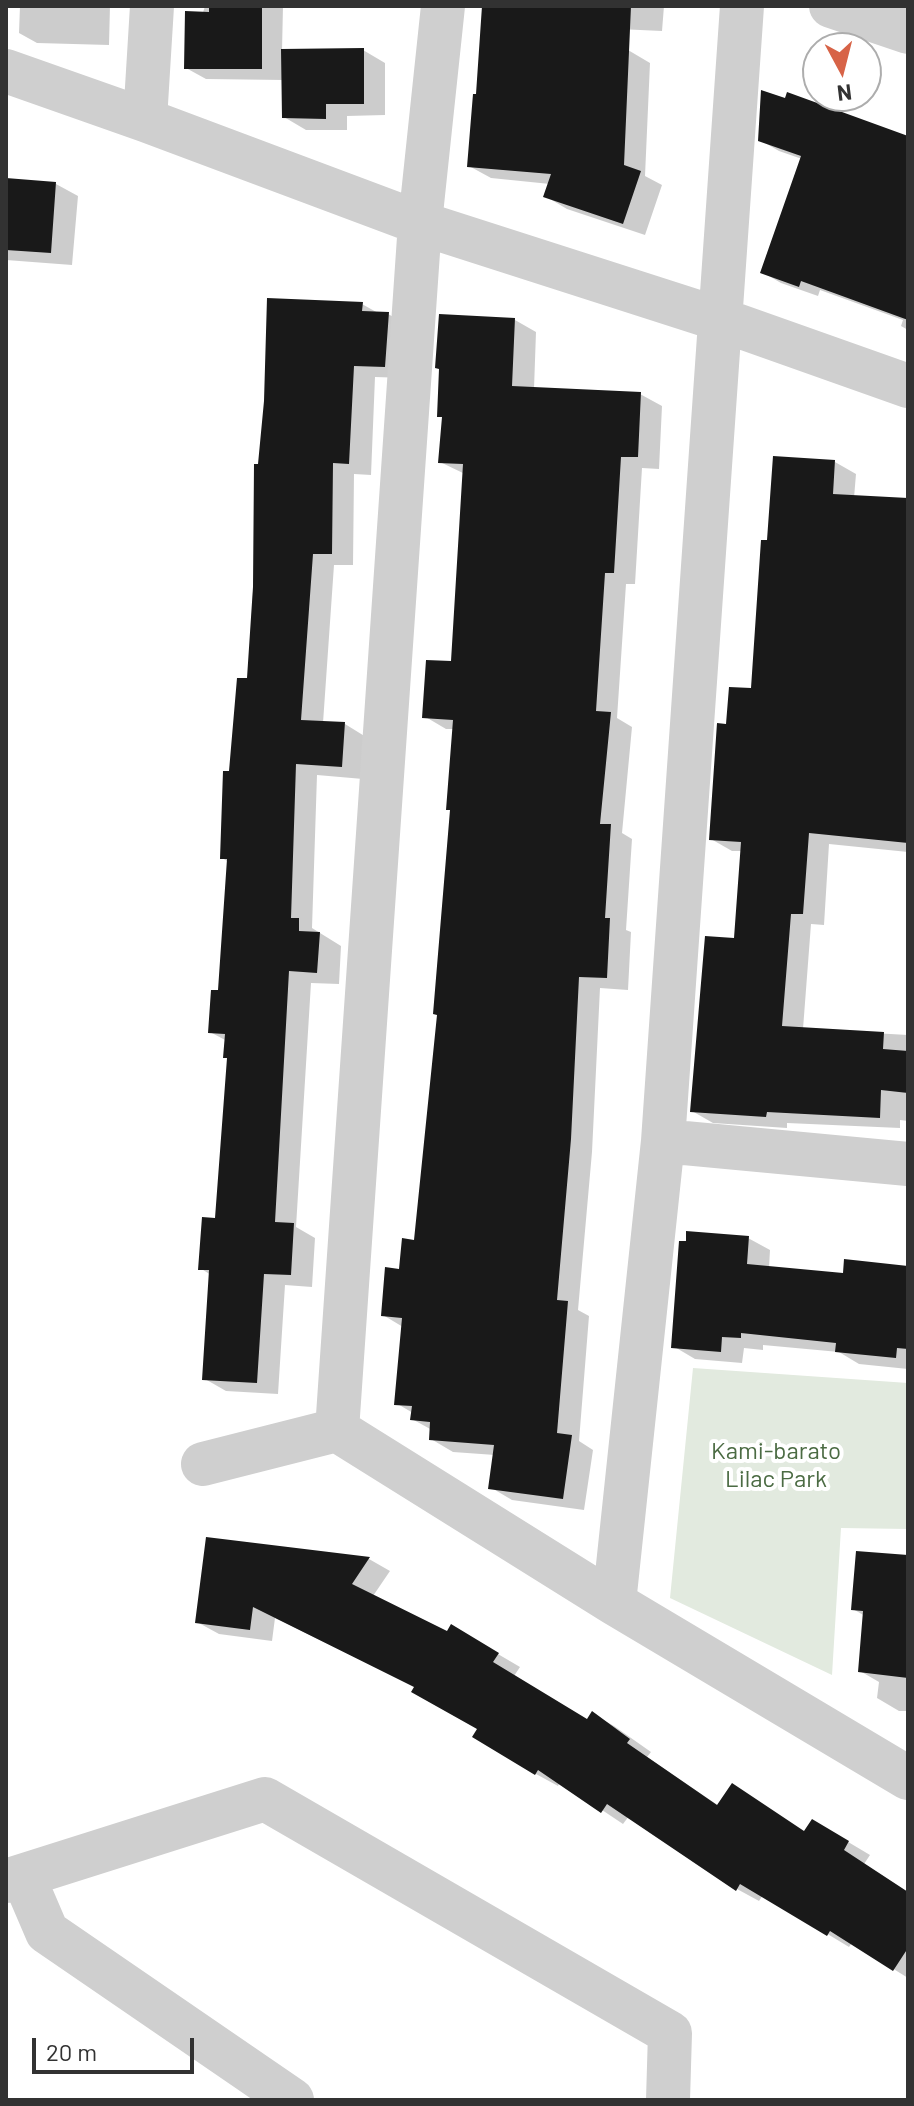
<!DOCTYPE html>
<html>
<head>
<meta charset="utf-8">
<style>
	body { margin:0 }
	#map { position:relative; width:914px; height:2106px; overflow:hidden; background:#fff; font-family:Barlow,sans-serif }
	canvas { display:block }
	.frame { position:absolute; inset:0; border:8px solid #323232; pointer-events:none }
	.north { position:absolute; left:802px; top:32px; width:80px; height:80px; box-sizing:border-box; background:#fff; border:2px solid #adadad; border-radius:50%; rotate:173deg; font-size:22px; font-weight:700; line-height:32px; text-align:center; color:#323232 }
	.north::after { content:''; display:block; margin:auto; width:28px; height:36px; background:#d76347; clip-path:polygon(50% 0,100% 100%,50% 72%,0 100%) }
	.scale { position:absolute; left:32px; top:2038px; width:162px; height:36px; box-sizing:border-box; border:4px solid #323232; border-top:0; padding-left:10px; font-size:24px; line-height:28px; white-space:nowrap; color:#323232; -webkit-text-stroke:6px #fff; paint-order:stroke }
</style>
</head>
<body>
<div id="map">
<canvas width="914" height="2106"></canvas>
<div class="frame"></div>
<div class="north">N</div>
<div class="scale">20 m</div>
</div>
<script>
const ctx = document.querySelector('canvas').getContext('2d');
ctx.lineJoin = 'round';
function paint(path, color) { ctx.fillStyle = color; ctx.fill(path, 'evenodd'); }
function strokePath(path, color, width, dash) { ctx.strokeStyle = color; ctx.lineWidth = width; ctx.lineCap = dash ? 'butt' : 'round'; ctx.setLineDash(dash || []); ctx.stroke(path); }
function drawText(font, color, halo, rows, align = 'center') {
  ctx.font = font + ' Barlow,sans-serif'; ctx.lineWidth = 8; ctx.setLineDash([]); ctx.textBaseline = 'middle'; ctx.strokeStyle = halo; ctx.fillStyle = color; for (const [text, x, y, turn = 0] of rows) {
    ctx.save(); ctx.translate(x, y); ctx.rotate((+turn || 0) * Math.PI / 180); ctx.textAlign = isNaN(turn) ? turn : align; if (halo) ctx.strokeText(text, 0, 0); ctx.fillText(text, 0, 0); ctx.restore();
  }
}
paint(new Path2D(`
	M 693,1368 L 908,1383 L 908,1529 L 841,1528 L 832,1675 L 670,1598 Z`), '#e2eadf');
paint(new Path2D(`
	M 20,6 L 110,6 L 109,45 L 37,43 L 19,33 Z
	M 205,6 L 283,6 L 282,51 L 363,50 L 385,63 L 385,115 L 347,116 L 347,130 L 306,130 L 284,117 L 283,80 L 206,79 L 186,68 Z
	M 598,6 L 664,6 L 662,31 L 618,29 Z
	M 628,50 L 650,63 L 645,176 L 662,185 L 645,235 L 567,209 L 545,196 L 550,184 L 491,178 L 469,166 Z
	M 760,140 L 908,140 L 908,330 L 901,326 L 903,320 L 820,290 L 818,296 L 781,283 L 762,272 L 802,159 L 779,151 Z
	M 6,180 L 56,184 L 78,196 L 72,265 L 6,260 Z
	M 362,304 L 378,313 L 388,314 L 410,326 L 406,378 L 375,377 L 371,475 L 354,474 L 353,565 L 334,565 L 323,723 L 345,724 L 366,737 L 363,779 L 317,775 L 312,928 L 341,946 L 339,984 L 311,983 L 296,1227 L 315,1238 L 312,1287 L 285,1285 L 278,1394 L 226,1391 L 205,1379 L 211,1275 L 200,1268 L 217,1220 L 228,1059 L 225,1057 L 227,1041 L 210,1032 L 220,992 L 229,862 L 222,858 L 231,773 L 248,680 L 260,466 Z
	M 515,320 L 536,332 L 534,389 L 640,394 L 662,406 L 659,469 L 642,468 L 635,584 L 626,584 L 617,718 L 632,727 L 622,833 L 632,839 L 626,930 L 631,932 L 628,990 L 600,988 L 592,1152 L 578,1310 L 589,1316 L 579,1441 L 593,1450 L 584,1510 L 512,1500 L 490,1487 L 495,1455 L 453,1452 L 431,1439 L 432,1430 L 412,1419 L 413,1413 L 396,1403 L 403,1327 L 383,1315 L 401,1271 L 416,1242 L 439,1016 L 452,812 L 454,729 L 446,729 L 424,716 L 453,663 L 465,474 L 440,462 L 444,418 L 439,416 Z
	M 835,462 L 856,474 L 854,498 L 908,500 L 908,852 L 829,844 L 824,925 L 811,924 L 803,1029 L 908,1035 L 908,1121 L 900,1120 L 900,1128 L 787,1123 L 787,1128 L 713,1123 L 692,1111 L 736,940 L 742,851 L 732,851 L 711,839 L 728,726 L 753,690 L 769,542 Z
	M 748,1238 L 770,1250 L 769,1268 L 845,1275 L 908,1268 L 908,1369 L 859,1364 L 839,1352 L 763,1345 L 763,1350 L 744,1348 L 742,1363 L 695,1359 L 673,1346 Z
	M 207,1539 L 369,1559 L 390,1571 L 373,1596 L 448,1633 L 452,1627 L 520,1667 L 514,1676 L 588,1721 L 593,1714 L 614,1726 L 651,1752 L 647,1757 L 719,1806 L 806,1832 L 813,1821 L 870,1855 L 864,1864 L 908,1892 L 908,1978 L 852,1943 L 849,1947 L 763,1895 L 759,1901 L 737,1889 L 629,1816 L 623,1824 L 560,1782 L 558,1786 L 536,1774 L 474,1736 L 479,1728 L 416,1687 L 275,1618 L 272,1641 L 219,1634 L 197,1622 Z
	M 908,1557 L 908,1711 L 899,1711 L 877,1698 L 879,1682 L 860,1671 L 865,1616 L 853,1609 Z`), '#0003');
paint(new Path2D(`
	M 209,6 L 262,6 L 262,69 L 184,69 L 185,11 L 209,12 Z
	M 482,6 L 631,6 L 624,165 L 641,171 L 623,224 L 543,197 L 551,174 L 467,167 L 473,94 L 476,94 Z
	M 364,48 L 364,104 L 326,104 L 326,119 L 282,118 L 281,49 Z
	M 761,90 L 785,98 L 787,92 L 908,136 L 908,320 L 801,281 L 799,287 L 760,273 L 801,156 L 758,141 Z
	M 6,178 L 56,182 L 51,253 L 6,250 Z
	M 267,298 L 363,302 L 362,311 L 389,312 L 385,367 L 354,366 L 349,464 L 333,463 L 332,554 L 313,554 L 301,720 L 345,722 L 342,767 L 296,764 L 291,918 L 299,918 L 299,931 L 320,932 L 317,973 L 289,971 L 275,1222 L 294,1223 L 291,1275 L 264,1274 L 257,1383 L 202,1380 L 209,1270 L 198,1270 L 202,1217 L 215,1218 L 227,1058 L 223,1058 L 225,1034 L 208,1033 L 211,990 L 218,990 L 227,859 L 220,859 L 223,771 L 229,771 L 237,678 L 247,678 L 253,587 L 254,464 L 258,464 L 264,401 Z
	M 439,314 L 515,318 L 512,386 L 641,392 L 638,457 L 621,457 L 614,573 L 605,573 L 596,711 L 611,712 L 600,824 L 611,824 L 605,918 L 610,918 L 607,978 L 579,977 L 571,1139 L 557,1300 L 568,1301 L 557,1433 L 572,1435 L 563,1499 L 488,1489 L 494,1445 L 429,1440 L 430,1422 L 410,1420 L 412,1406 L 394,1405 L 402,1318 L 381,1316 L 385,1267 L 399,1269 L 402,1238 L 414,1240 L 437,1015 L 433,1014 L 450,810 L 446,810 L 453,720 L 422,718 L 426,660 L 451,661 L 463,464 L 438,463 L 442,417 L 437,417 L 439,369 L 435,368 Z
	M 773,456 L 835,460 L 833,494 L 908,498 L 908,843 L 809,833 L 803,914 L 791,914 L 782,1026 L 884,1032 L 883,1049 L 908,1051 L 908,1093 L 881,1090 L 880,1118 L 767,1112 L 766,1117 L 690,1112 L 705,936 L 734,938 L 741,842 L 709,840 L 717,723 L 726,724 L 729,687 L 751,688 L 761,540 L 767,540 Z
	M 686,1231 L 749,1236 L 747,1264 L 843,1273 L 844,1259 L 908,1266 L 908,1349 L 897,1348 L 896,1358 L 835,1352 L 836,1343 L 741,1333 L 741,1338 L 722,1337 L 721,1352 L 671,1348 L 679,1241 L 686,1241 Z
	M 206,1537 L 370,1557 L 352,1584 L 447,1631 L 451,1624 L 499,1653 L 493,1662 L 587,1719 L 592,1711 L 630,1739 L 627,1743 L 717,1805 L 732,1783 L 804,1831 L 812,1819 L 849,1841 L 844,1850 L 908,1892 L 908,1948 L 893,1971 L 830,1931 L 827,1936 L 740,1884 L 736,1891 L 607,1804 L 601,1813 L 538,1770 L 535,1775 L 472,1737 L 477,1729 L 411,1692 L 414,1687 L 253,1607 L 250,1630 L 195,1623 Z
	M 856,1551 L 908,1555 L 908,1678 L 858,1672 L 863,1611 L 851,1610 Z`), '#191919');
strokePath(new Path2D(`
	M 443,6 L 420,223 L 337,1430 L 614,1603 L 908,1778
	M 831,6 L 908,32
	M 6,71 L 145,120 L 420,223 L 719,319 L 908,386
	M 145,120 L 152,6
	M 663,1141 L 908,1164
	M 203,1464 L 337,1430
	M 614,1603 L 663,1141 L 742,6
	M 23,1876 L 47,1932 L 292,2100
	M 6,1881 L 265,1799 L 670,2033 L 668,2100`), '#cfcfcf', 44);
drawText('24px', '#4b6b43', '#fff', [
	["Kami-barato",776,1451],
	["Lilac Park",776,1479]
]);
</script>
</body>
</html>
